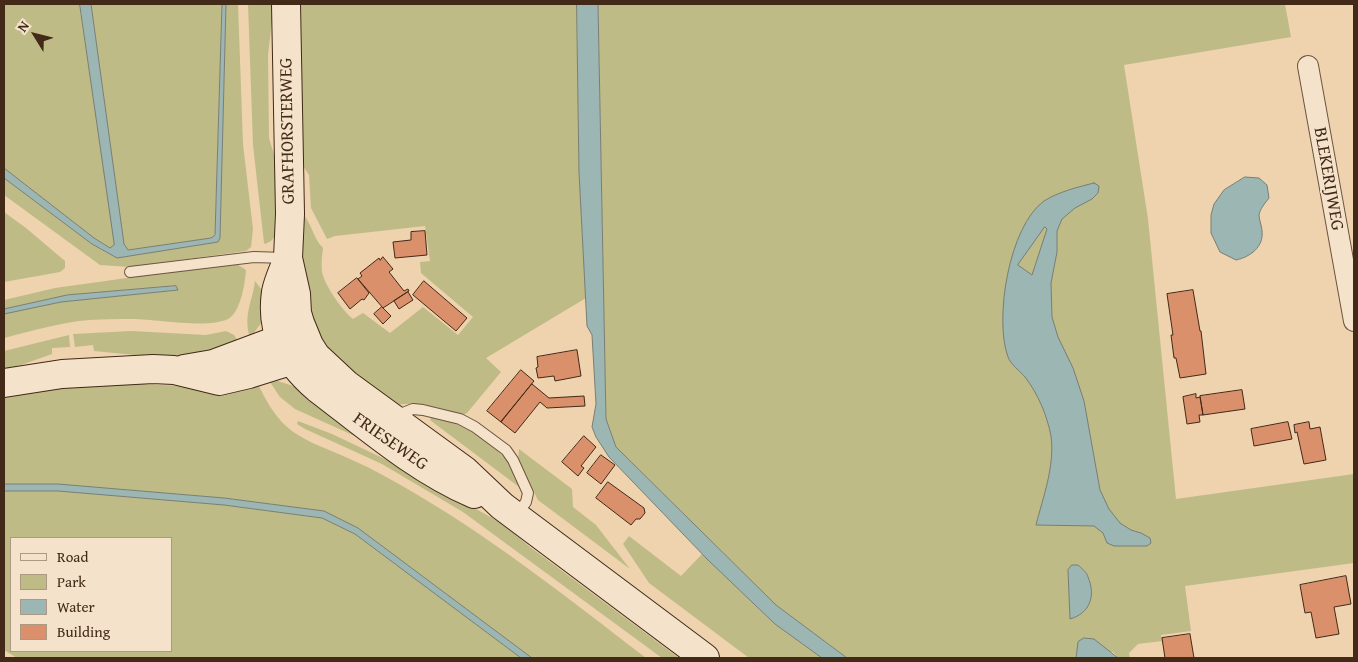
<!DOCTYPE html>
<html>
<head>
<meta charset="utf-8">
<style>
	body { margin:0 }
	#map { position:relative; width:1358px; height:662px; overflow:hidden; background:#eed3ae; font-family:"Gentium Book Plus",serif }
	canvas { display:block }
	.frame { position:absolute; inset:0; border:5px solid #422918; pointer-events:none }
	.legend { position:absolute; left:10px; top:537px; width:162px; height:115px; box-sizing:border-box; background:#f4e2ca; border:1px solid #ad9883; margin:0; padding:6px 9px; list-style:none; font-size:15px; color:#422918 }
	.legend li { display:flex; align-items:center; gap:10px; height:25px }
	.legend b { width:25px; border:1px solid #ad9883 }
	.north { position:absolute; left:10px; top:10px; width:50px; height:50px; -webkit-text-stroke:4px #f4e2ca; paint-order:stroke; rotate:306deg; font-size:14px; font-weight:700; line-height:20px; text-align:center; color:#422918 }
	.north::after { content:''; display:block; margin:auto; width:18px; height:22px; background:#422918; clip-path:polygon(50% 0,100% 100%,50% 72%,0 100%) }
</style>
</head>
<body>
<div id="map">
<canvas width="1358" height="662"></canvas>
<div class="frame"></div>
<ul class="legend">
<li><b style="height:6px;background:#f4e2ca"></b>Road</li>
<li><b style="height:14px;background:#bfbb86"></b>Park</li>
<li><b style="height:14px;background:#9cb6b3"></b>Water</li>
<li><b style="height:14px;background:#da906a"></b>Building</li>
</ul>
<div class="north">N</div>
</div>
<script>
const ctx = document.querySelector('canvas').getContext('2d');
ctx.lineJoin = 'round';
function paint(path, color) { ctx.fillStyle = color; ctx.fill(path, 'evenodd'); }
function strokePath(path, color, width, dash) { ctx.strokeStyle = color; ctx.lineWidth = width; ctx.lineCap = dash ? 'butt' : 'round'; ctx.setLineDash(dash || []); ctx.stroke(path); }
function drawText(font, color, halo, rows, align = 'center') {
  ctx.font = font + ' "Gentium Book Plus",serif'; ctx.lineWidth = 4; ctx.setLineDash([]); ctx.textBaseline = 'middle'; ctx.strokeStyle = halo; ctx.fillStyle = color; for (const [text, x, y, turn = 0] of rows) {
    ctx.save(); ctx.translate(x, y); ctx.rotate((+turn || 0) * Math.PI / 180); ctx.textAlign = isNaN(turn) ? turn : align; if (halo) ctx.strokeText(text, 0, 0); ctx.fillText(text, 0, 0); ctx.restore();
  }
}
paint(new Path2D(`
	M 4,4 L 80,4 L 115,245 L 113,247 L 110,248 L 94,238 L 4,168 Z
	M 91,4 L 222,4 L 215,233 L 212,238 L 128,250 L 124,245 Z
	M 226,4 L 238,4 L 243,144 L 253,229 L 251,247 L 246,251 L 130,267 L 100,265 L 4,195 L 4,178 L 92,244 L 117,258 L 218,242 L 220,238 Z
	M 248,4 L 274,4 L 268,55 L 269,138 L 279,171 L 275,236 L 271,241 L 265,244 L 264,243 L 253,145 Z
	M 298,4 L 577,4 L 579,172 L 586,298 L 486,358 L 501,372 L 467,413 L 463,415 C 440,408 416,400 392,406 L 338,367 L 314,334 L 303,267 L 303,214 C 312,224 313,238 323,248 C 322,256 321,264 322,272 C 325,286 342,310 353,319 L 363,313 L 390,333 L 423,307 L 458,335 L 473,317 L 421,273 L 420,262 L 430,261 L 425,226 L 335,236 L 327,239 L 311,208 L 309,175 L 300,161 Z
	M 598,4 L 1285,4 L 1291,37 L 1124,65 L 1148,219 L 1176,499 L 1354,474 L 1354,563 L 1185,586 L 1191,631 L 1161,635 L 1162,641 L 1138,644 L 1129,653 L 1130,658 L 1118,658 L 1113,652 L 1076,651 L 1076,658 L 847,658 L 776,605 L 616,447 L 606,419 Z
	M 4,212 L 26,228 L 65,261 L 65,268 L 60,272 L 4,282 Z
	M 235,263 L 246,270 C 245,283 241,312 228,319 C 208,329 156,319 132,319 C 118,319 104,319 90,320 C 61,322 32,331 4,338 L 4,314 L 61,302 L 178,290 L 176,286 L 67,295 L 4,309 L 4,300 L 55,288 Z
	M 255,281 L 267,297 L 262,322 L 250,338 C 243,314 252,304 255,281 Z
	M 131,331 L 206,335 L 226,331 L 234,335 L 239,343 L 185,360 L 94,351 L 93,345 L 75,347 L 73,334 Z
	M 69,335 L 70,347 L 52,348 L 52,354 L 4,371 L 4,351 Z
	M 278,381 L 296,387 L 379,447 L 295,409 L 280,397 L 270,382 Z
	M 257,382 C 266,401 276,419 292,431 C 310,444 331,450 350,459 C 375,470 398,483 421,497 C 500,544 573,602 646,658 L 532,658 L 358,528 L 323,511 L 224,498 L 58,484 L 4,484 L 4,396 L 53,387 L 118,383 L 183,386 Z
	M 431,418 C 455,417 494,443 507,461 C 513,468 517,477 521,485 L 519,487 L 430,420 Z
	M 298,421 L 332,434 L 393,463 L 503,524 L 530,547 L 679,658 L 662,658 L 463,512 L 382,464 L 305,429 L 297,424 Z
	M 519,449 L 572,489 L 573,507 L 596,525 L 630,569 L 538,500 L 518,461 Z
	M 4,491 L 58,491 L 224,505 L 322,518 L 355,534 L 521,658 L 17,658 L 4,650 ZM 11,538 L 171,538 L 171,651 L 11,651 Z
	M 629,536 L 681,576 L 702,554 L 775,624 L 822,658 L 749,658 L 649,583 L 623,544 Z`), '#bfbb86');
const water = new Path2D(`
	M 80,4 L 91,4 L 124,244 L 128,250 L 211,238 L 215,235 L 222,4 L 226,4 L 220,238 L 218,242 L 117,258 L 92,244 L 4,178 L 4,168 L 94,238 L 110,248 L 114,245 Z
	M 577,4 L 598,4 L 606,419 L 616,447 L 776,605 L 847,658 L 822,658 L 775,624 L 708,560 L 609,457 L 596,437 L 592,427 L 596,404 L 592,335 L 587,326 L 579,172 Z
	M 1245,177 L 1259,178 L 1267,185 L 1269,198 C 1265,203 1260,209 1259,215 C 1259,220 1262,226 1262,231 C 1264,247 1250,257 1236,260 L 1220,252 L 1211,233 L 1211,215 L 1214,204 L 1224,190 Z
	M 1094,183 L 1099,186 L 1098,193 L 1092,199 L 1075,208 L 1062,219 L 1057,231 L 1057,252 L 1051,283 L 1052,317 L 1058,337 L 1073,368 L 1084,401 L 1100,490 L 1109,509 L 1120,523 L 1131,530 L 1141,533 L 1150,538 L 1151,543 L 1147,546 L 1114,546 L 1107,543 L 1103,533 L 1094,526 L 1036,525 C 1043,497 1055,466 1051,436 C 1047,415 1038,394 1025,377 C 1020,371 1011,365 1008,357 C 994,319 1009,226 1044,201 C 1058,192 1078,187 1094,183 ZM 1045,227 L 1047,229 L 1032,275 L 1018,265 Z
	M 176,286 L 178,290 L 61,302 L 4,314 L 4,309 L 67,295 Z
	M 4,484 L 58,484 L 224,498 L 324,511 L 358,528 L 532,658 L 521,658 L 355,534 L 322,518 L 224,505 L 58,491 L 4,491 Z
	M 1072,565 L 1078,565 C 1081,568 1087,572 1088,577 C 1096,596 1090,613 1070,619 L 1068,570 Z
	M 1084,638 L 1094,639 L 1118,658 L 1076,658 L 1078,642 Z`);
paint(water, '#9cb6b3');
strokePath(water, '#787e75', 1);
const building = new Path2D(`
	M 425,231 L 427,255 L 395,258 L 393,242 L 411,240 L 411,232 Z
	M 383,257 L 393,269 L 389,272 L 404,291 L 408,289 L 409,291 L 383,308 L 358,279 L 362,276 L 360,273 L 379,258 L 380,260 Z
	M 357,278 L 369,293 L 364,300 L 362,299 L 350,309 L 338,293 Z
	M 424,281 L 467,318 L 456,331 L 413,295 Z
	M 1193,290 L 1200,331 L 1201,331 L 1206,374 L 1180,378 L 1176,358 L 1174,358 L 1171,335 L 1173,335 L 1167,294 Z
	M 408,292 L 413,300 L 399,309 L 394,301 Z
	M 382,307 L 391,316 L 383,324 L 374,314 Z
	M 577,350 L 581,376 L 555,381 L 554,376 L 538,378 L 536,368 L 538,367 L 537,357 Z
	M 521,370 L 534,381 L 501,422 L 487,411 Z
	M 532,384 L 549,398 L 584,396 L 585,406 L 547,408 L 540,402 L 515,433 L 501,422 Z
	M 1242,390 L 1245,409 L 1203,415 L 1200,396 Z
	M 1196,394 L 1196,398 L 1200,397 L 1203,415 L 1199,415 L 1200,422 L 1187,424 L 1183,397 Z
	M 1288,422 L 1292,439 L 1254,446 L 1251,429 Z
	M 1309,422 L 1310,429 L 1320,427 L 1326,460 L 1304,464 L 1297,432 L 1295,433 L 1294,425 Z
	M 584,436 L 596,447 L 581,466 L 584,468 L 578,476 L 562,462 Z
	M 601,455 L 615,465 L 601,484 L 587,473 Z
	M 608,482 L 644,508 L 645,513 L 640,519 L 636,519 L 631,525 L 596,498 Z
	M 1346,576 L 1351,604 L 1334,607 L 1339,634 L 1316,638 L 1311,612 L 1305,613 L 1300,585 Z
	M 1190,634 L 1194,658 L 1165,658 L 1162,638 Z`);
paint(building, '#da906a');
strokePath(building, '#422918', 1);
const lane = new Path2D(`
	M 130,272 L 254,257 L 285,258
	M 395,416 L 413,409 L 423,410 L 460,419 L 475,427 L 506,450 L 513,460 L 528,493 L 526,502 L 516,516`);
const street = new Path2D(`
	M 1308,66 L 1354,321`);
const secondary = new Path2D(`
	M 286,4 L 290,214 L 288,258 L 296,294 L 297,313 L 300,323 L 309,345 L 316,356 L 346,384 L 464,470 L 502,506 L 705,658
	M 288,258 C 284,269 278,281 276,292 C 270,333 287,362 317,388 C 367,426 416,469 474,494
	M 184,369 L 213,364 L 280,339 L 298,342
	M 4,383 L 62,374 L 153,369 L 174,370 L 219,381 L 249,374 L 284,363 L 304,349`);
strokePath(lane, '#6d543e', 12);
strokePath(street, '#6d543e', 22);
strokePath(secondary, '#422918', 30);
strokePath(lane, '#f4e2ca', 10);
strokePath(street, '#f4e2ca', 20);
strokePath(secondary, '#f4e2ca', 28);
drawText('18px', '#422918', '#f4e2ca', [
	["GRAFHORSTERWEG",288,131,-91],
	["BLEKERIJWEG",1328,179,80],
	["FRIESEWEG",390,442,35]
]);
</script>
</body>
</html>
